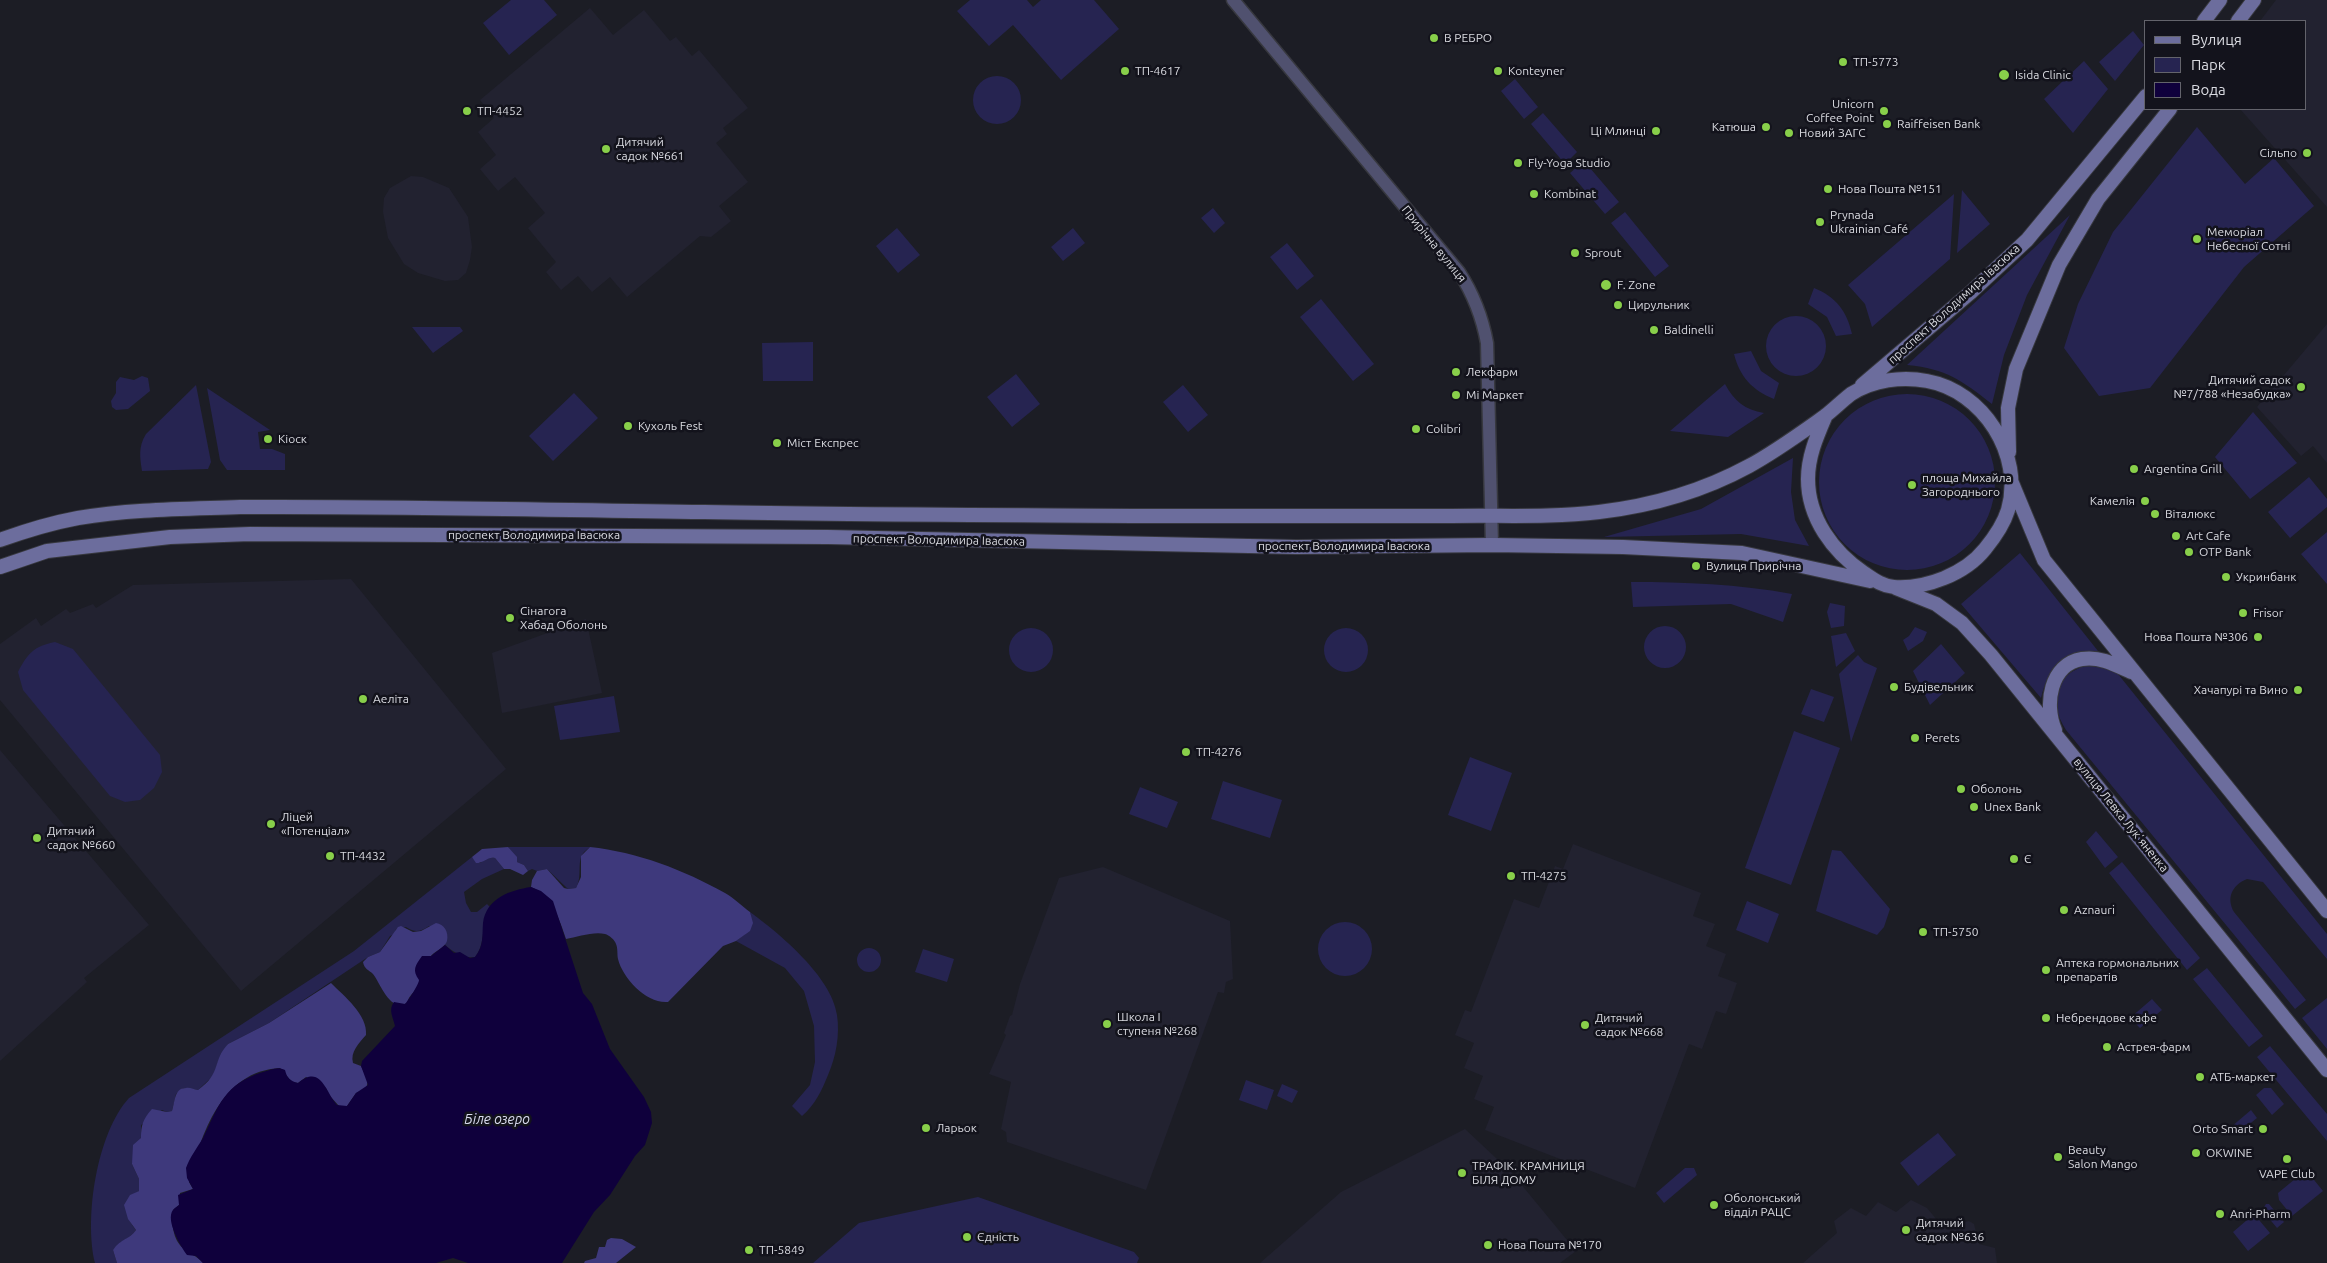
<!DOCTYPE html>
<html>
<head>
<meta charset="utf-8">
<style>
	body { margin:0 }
	#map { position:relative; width:2327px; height:1263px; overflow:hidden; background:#1c1d25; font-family:Ubuntu,sans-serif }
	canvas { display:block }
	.legend { position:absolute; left:2144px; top:20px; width:162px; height:90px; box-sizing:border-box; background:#13131c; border:1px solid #63636b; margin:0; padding:6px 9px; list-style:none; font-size:15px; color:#dadbe1 }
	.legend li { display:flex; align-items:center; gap:10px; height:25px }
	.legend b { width:25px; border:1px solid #63636b }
</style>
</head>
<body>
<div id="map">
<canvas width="2327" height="1263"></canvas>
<ul class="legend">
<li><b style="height:6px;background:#6c6d9d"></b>Вулиця</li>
<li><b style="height:14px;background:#262451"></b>Парк</li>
<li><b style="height:14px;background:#0f003c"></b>Вода</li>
</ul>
</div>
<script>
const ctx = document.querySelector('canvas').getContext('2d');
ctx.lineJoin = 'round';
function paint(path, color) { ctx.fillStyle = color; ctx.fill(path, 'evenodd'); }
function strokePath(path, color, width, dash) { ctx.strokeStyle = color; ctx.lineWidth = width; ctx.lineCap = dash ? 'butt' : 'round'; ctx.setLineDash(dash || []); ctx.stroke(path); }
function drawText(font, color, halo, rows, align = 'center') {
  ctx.font = font + ' Ubuntu,sans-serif'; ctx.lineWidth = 5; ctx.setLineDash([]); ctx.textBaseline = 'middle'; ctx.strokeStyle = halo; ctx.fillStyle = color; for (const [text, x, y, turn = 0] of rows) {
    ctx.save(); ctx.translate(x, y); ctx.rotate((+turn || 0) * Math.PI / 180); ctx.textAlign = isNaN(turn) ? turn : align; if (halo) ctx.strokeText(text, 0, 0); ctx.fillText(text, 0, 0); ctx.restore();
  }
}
paint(new Path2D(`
	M 2276,0 L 2327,0 L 2327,207 L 2240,109 L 2306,109 L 2306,21 L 2260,21 Z
	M 590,8 L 613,35 L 644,10 L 670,41 L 676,37 L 692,56 L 699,50 L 748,108 L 723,128 L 727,134 L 716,143 L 748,182 L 719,206 L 731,221 L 711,237 L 700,236 L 627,297 L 610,277 L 592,292 L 578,276 L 561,290 L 546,272 L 556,262 L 528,228 L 545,213 L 515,177 L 498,191 L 480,169 L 496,155 L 478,132 L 494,118 L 480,100 Z
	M 411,176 L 423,177 L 449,188 L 468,217 L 472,247 L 470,260 L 466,273 L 458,280 L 445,281 L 418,273 L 404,264 L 388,238 L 383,212 L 384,198 L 390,188 Z
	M 2327,324 L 2327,463 L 2313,446 L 2301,456 L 2257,407 Z
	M 351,579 L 506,769 L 241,991 L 0,700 L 0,644 L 36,618 L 41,626 L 66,609 L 70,613 L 93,604 L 96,608 L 133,585 Z
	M 586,619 L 602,693 L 502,713 L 492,653 Z
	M 0,750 L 149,925 L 84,978 L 87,982 L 0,1061 Z
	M 1573,844 L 1701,893 L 1693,916 L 1715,924 L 1706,946 L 1726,954 L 1718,976 L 1737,983 L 1726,1014 L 1716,1011 L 1702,1049 L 1689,1044 L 1635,1188 L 1485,1130 L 1494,1107 L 1474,1099 L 1483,1076 L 1464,1068 L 1474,1043 L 1455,1035 L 1465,1010 L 1471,1012 L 1514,899 L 1539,908 L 1555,866 L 1563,869 Z
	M 1103,867 L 1230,921 L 1233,979 L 1226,982 L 1224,993 L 1218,992 L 1146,1190 L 1007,1142 L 1006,1132 L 1001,1129 L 1011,1082 L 989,1074 L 1006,1035 L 1004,1033 L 1010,1016 L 1012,1015 L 1020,984 L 1059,878 Z
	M 1465,1129 L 1511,1172 L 1576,1251 L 1560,1263 L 1260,1263 L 1341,1192 Z
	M 1911,1200 L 1927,1208 L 1943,1227 L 1969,1221 L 1974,1224 L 1979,1244 L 1995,1248 L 1997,1263 L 1803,1263 L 1837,1233 L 1834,1221 L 1851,1208 L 1866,1216 L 1878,1202 L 1896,1212 Z`), '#222230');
paint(new Path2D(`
	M 511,0 L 544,0 L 557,15 L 509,55 L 483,23 Z
	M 970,0 L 1027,0 L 1033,7 L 1041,0 L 1094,0 L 1119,29 L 1061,80 L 1013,25 L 989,46 L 957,11 Z
	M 2133,31 L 2144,45 L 2115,81 L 2099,62 Z
	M 2084,61 L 2108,89 L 2073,133 L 2044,99 Z
	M973 100a24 24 0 1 1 48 0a24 24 0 1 1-48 0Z
	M 1515,79 L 1538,107 L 1524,119 L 1501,91 Z
	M 1543,113 L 1577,152 L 1565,164 L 1531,124 Z
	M 2197,127 L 2245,184 L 2274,158 L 2314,206 L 2244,267 L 2150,388 L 2099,396 L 2064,348 L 2078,304 L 2113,232 Z
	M 1584,161 L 1619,202 L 1605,214 L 1570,173 Z
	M 1962,190 L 1990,224 L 1957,253 Z
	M 1954,194 L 1950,259 L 1872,327 L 1865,304 L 1848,285 Z
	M 1213,208 L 1225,223 L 1214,233 L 1201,218 Z
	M 1625,212 L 1669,266 L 1655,277 L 1611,223 Z
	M 2070,215 L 2027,295 L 2004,355 L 1992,404 C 1961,380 1947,369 1907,365 Z
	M 897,228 L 920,255 L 898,273 L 876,246 Z
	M 1073,228 L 1085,243 L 1063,261 L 1051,247 Z
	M 1287,243 L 1314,276 L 1297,290 L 1270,257 Z
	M 1814,288 C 1836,297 1847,311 1852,334 L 1836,336 L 1827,317 L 1808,304 Z
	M 1321,299 L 1374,364 L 1353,381 L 1300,317 Z
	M1766 346a30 30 0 1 1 60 0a30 30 0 1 1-60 0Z
	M 412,327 L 460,327 L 463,331 L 433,353 Z
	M 813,342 L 813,381 L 763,381 L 762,343 Z
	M 1751,351 L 1761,371 L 1779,383 L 1774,399 C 1752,390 1740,377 1734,354 Z
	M 1016,374 L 1040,404 L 1012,427 L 987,397 Z
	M 142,376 L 148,378 L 150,391 L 128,409 L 116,410 L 112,407 L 111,401 L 116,393 L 116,382 L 120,377 L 134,380 Z
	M 1725,384 C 1734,401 1745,410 1764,413 L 1728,437 L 1670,431 Z
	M 196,385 L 211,462 L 208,469 L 142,471 C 140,457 138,447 146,434 Z
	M 1183,385 L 1208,415 L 1188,432 L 1163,402 Z
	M 207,388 L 270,430 L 258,432 L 260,449 L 272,449 L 285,454 L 285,470 L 227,470 L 220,460 Z
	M 574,393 L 598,418 L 553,461 L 529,436 Z
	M1819 482a88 88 0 1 1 176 0a88 88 0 1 1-176 0Z
	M 2253,412 L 2297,463 L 2250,499 L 2215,457 Z
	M 1793,458 L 1791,492 L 1795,520 L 1809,546 L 1741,534 L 1604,537 L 1701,509 Z
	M 2309,477 L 2327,499 L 2327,507 L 2290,538 L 2268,512 Z
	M 2327,532 L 2327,584 L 2301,554 Z
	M 2020,553 L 2098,651 C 2065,653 2049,665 2041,698 L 1961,604 Z
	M 1631,582 C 1685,582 1738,584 1792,594 L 1783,622 L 1731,604 L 1633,607 Z
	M 1830,603 L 1845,606 L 1844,626 L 1831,628 L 1827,612 Z
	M1644 647a21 21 0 1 1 42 0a21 21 0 1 1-42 0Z
	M 1915,627 L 1927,632 L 1923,641 L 1908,651 L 1903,640 L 1909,636 Z
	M1324 650a22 22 0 1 1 44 0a22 22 0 1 1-44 0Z
	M1009 650a22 22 0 1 1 44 0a22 22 0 1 1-44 0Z
	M 1846,633 L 1855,651 L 1836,667 L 1831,636 Z
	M 55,642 L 73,649 L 160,755 L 162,772 L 154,788 L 140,800 L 125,802 L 110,796 L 23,690 L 18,672 C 28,653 34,646 55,642 Z
	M 1941,644 L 1965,673 L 1930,705 L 1913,671 Z
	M 1858,655 L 1864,662 L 1877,668 L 1851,742 L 1839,674 Z
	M 2090,664 L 2105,666 L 2118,674 L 2327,934 L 2327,959 L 2263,882 L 2247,879 C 2232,885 2226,898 2234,912 L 2306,1000 L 2295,1009 L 2066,730 C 2047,699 2053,675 2090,664 Z
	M 1811,689 L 1834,697 L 1824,722 L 1801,714 Z
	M 614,696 L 620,732 L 560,740 L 554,706 Z
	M 1794,731 L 1840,748 L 1791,885 L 1745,868 Z
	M 1470,757 L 1512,773 L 1491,831 L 1448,815 Z
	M 1223,781 L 1282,800 L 1270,838 L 1211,819 Z
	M 1140,787 L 1178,802 L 1167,828 L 1129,814 Z
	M 2096,831 L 2118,857 L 2105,868 L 2086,842 Z
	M 508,847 L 590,847 C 588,849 586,850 584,852 C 576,862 583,876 576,888 L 568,889 L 547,869 L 537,871 L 532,869 L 528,871 L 524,865 L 517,862 Z
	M 1832,850 L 1841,851 L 1890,909 L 1884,927 L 1877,935 L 1816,911 Z
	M 472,857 L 480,863 L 487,858 L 495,858 L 504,869 L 482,879 L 464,892 L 466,903 L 471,912 L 477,912 L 487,904 L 490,907 C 480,923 487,942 475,957 C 464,959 453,952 445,945 L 447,936 L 429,926 C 420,932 415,933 406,927 L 396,929 L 395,934 L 390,936 L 380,952 L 368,957 L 269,1023 L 228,1044 L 218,1062 L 214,1075 L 198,1090 L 183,1088 L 176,1094 L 172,1111 L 167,1112 L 162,1110 L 141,1125 L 141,1138 L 132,1164 L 139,1179 L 139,1191 L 130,1196 C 127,1213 125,1216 136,1230 C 130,1239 120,1240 113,1250 L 117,1263 L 95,1263 C 84,1217 97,1133 129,1098 L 354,951 Z
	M 2122,862 L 2200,958 L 2187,970 L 2109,873 Z
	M 1747,901 L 1779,914 L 1768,943 L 1736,930 Z
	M 750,912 C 779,933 832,977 837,1015 C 840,1035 836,1057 828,1075 C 822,1090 815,1105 802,1116 L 792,1106 L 810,1085 L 815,1062 L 814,1026 L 804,991 L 785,968 L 736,941 C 749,932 753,928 750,912 Z
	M1318 949a27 27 0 1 1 54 0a27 27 0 1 1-54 0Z
	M857 960a12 12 0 1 1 24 0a12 12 0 1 1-24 0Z
	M 923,949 L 954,959 L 947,982 L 915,972 Z
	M 2207,968 L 2263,1036 L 2249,1047 L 2193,979 Z
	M 2327,998 L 2327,1049 L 2302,1018 Z
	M 2152,999 L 2162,1010 L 2140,1028 L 2130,1018 Z
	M 2270,1046 L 2327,1114 L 2327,1141 L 2257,1057 Z
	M 1246,1080 L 1274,1090 L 1267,1110 L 1239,1100 Z
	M 1282,1084 L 1298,1091 L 1292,1103 L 1277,1096 Z
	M 2264,1088 L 2271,1088 L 2284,1104 L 2272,1115 L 2256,1095 Z
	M 2251,1110 L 2257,1118 L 2237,1134 L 2231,1127 Z
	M 1938,1133 L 1956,1155 L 1918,1186 L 1900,1163 Z
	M 1685,1168 L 1694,1168 L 1697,1175 L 1664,1203 L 1656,1193 Z
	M 2306,1170 L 2323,1191 L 2292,1216 L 2279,1200 L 2278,1193 Z
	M 978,1197 L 1134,1252 L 1139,1258 L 1137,1263 L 813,1263 L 859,1223 Z
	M 2266,1204 L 2269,1204 L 2284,1222 L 2277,1228 L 2262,1210 Z
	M 2254,1214 L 2270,1233 L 2248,1251 L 2233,1232 Z`), '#262451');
paint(new Path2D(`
	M 508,847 L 517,857 L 517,862 L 524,865 L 528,871 L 523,875 L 510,869 L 504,869 L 495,858 C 488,856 484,863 476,863 L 472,857 L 482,849 Z
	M 590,847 C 637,852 684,870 725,893 C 734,898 742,906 750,912 L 753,923 L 750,931 L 736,941 L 723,946 L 668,1002 C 647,1004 623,979 618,959 C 617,955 618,948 616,944 C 615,940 609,935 605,934 C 594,931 577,937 566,939 C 560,920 551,895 531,887 L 532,880 L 537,871 L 547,869 L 564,888 L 568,889 L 576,888 L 581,877 L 581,856 Z
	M 436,923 C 444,924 449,932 447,941 C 445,948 434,951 430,957 C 424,966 423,978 418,986 C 415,992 409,995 407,1003 C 389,1012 381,984 373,974 C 369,970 364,969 363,962 L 368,957 L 380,952 L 398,927 L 401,926 L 413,932 L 421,931 Z
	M 331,983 C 344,996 368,1015 366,1035 C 359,1043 350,1052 353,1063 L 361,1066 L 368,1081 L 366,1089 L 356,1093 L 347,1106 L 340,1107 L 329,1095 L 326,1088 L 306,1077 L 298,1083 L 292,1082 L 280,1068 C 221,1071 201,1135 189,1182 L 193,1189 L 180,1193 L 179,1205 L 173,1210 C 171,1222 173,1240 183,1248 C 190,1254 197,1256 203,1263 L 117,1263 L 113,1250 C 120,1239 130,1239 136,1230 L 128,1219 L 124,1205 L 130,1195 L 139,1191 L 139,1179 L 132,1164 L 133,1145 L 141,1138 C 141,1125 143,1119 152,1109 L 167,1112 L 172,1111 C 175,1102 174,1088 186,1088 C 190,1087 194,1090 198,1090 C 222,1073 212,1061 228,1044 L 269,1023 Z
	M 611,1238 L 622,1239 L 636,1247 L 616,1263 L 584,1263 L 585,1261 L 596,1258 L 599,1247 L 605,1247 L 607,1240 Z`), '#3e397c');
paint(new Path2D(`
	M 531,887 L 541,891 L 553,901 L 583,993 L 592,1004 L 610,1049 L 644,1097 L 651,1112 L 652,1123 L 645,1145 L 635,1156 L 610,1195 L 594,1212 L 562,1263 L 468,1263 L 453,1258 L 436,1263 L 203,1263 L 196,1256 L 187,1255 C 181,1247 165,1220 173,1210 C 174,1208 177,1207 179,1205 L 178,1195 L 193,1189 L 187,1178 L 186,1168 C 190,1157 197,1148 203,1138 C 219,1105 224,1084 263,1072 C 272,1070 277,1066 285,1070 C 287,1078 290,1081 298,1083 C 321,1064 325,1091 337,1105 L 347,1106 L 356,1093 L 368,1085 L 361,1066 L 362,1061 L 395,1026 C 393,1017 388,1010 394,1002 L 405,1004 C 408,1001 419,984 419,980 C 412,970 415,966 422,956 L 431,956 L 445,945 L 454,953 L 460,952 L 470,958 L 475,957 C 484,946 482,935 483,923 C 486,898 511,890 531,887 Z`), '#0f003c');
const minor = new Path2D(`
	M 1233,0 L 1459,272 C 1474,295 1482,316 1487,343 L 1492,545`);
const secondary = new Path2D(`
	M 2204,21 L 2220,0
	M 2238,21 L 2254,0
	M 1862,385 L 1970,293 L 2027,240 L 2146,96
	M 2009,452 L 2008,408 L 2016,369 L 2059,265 L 2098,199 L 2170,109
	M 2012,483 L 2044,560 L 2327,911
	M 0,540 C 25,531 51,523 78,518 C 131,509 186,509 240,507 C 394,506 549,510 704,512 C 859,515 1013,515 1168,516 C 1263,516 1357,516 1451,516 C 1500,515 1550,518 1599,512 C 1650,506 1703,491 1749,466 C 1775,452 1801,433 1825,416 C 1834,409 1842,401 1851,394 C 1873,380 1902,376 1927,381 C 1983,391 2024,455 2008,510 C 2004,523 1994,538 1985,549 C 1965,574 1926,589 1894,587 C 1882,586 1873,579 1864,573 C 1833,552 1808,518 1808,479 C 1808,456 1817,436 1826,415
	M 0,567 L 47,551 L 170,537 L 250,534 L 828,537 L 1296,547 L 1492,545 L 1623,547 L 1742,553 L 1870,581
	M 1896,588 L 1936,604 L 1962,623 L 1991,655 L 2327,1070
	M 2055,730 C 2044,705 2050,664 2082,659 C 2100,656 2116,665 2131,672`);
strokePath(minor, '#37383f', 15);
strokePath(secondary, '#37383f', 16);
strokePath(minor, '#50516f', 12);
strokePath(secondary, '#6c6d9d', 14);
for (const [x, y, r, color] of [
	[1434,38,5,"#88cf4a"],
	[1843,62,5,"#88cf4a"],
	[1125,71,5,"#88cf4a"],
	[1498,71,5,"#88cf4a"],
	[2004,75,6,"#88cf4a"],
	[467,111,5,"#88cf4a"],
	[1884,111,5,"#88cf4a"],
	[1887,124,5,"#88cf4a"],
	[1766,127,5,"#88cf4a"],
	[1656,131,5,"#88cf4a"],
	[1789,133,5,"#88cf4a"],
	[606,149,5,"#88cf4a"],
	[2307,153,5,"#88cf4a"],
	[1518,163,5,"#88cf4a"],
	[1828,189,5,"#88cf4a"],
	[1534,194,5,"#88cf4a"],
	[1820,222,5,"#88cf4a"],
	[2197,239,5,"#88cf4a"],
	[1575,253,5,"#88cf4a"],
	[1606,285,6,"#88cf4a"],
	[1618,305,5,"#88cf4a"],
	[1654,330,5,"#88cf4a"],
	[1456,372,5,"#88cf4a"],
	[2301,387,5,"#88cf4a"],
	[1456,395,5,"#88cf4a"],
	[628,426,5,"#88cf4a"],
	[1416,429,5,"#88cf4a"],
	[268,439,5,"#88cf4a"],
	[777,443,5,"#88cf4a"],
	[2134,469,5,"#88cf4a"],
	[1912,485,5,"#88cf4a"],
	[2145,501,5,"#88cf4a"],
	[2155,514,5,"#88cf4a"],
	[2176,536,5,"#88cf4a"],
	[2189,552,5,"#88cf4a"],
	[1696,566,5,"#88cf4a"],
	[2226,577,5,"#88cf4a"],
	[2243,613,5,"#88cf4a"],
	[510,618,5,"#88cf4a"],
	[2258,637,5,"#88cf4a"],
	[1894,687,5,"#88cf4a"],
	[2298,690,5,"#88cf4a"],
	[363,699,5,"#88cf4a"],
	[1915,738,5,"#88cf4a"],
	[1186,752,5,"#88cf4a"],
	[1961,789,5,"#88cf4a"],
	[1974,807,5,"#88cf4a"],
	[271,824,5,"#88cf4a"],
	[37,838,5,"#88cf4a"],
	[330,856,5,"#88cf4a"],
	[2014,859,5,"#88cf4a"],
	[1511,876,5,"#88cf4a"],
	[2064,910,5,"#88cf4a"],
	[1923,932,5,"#88cf4a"],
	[2046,970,5,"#88cf4a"],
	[2046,1018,5,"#88cf4a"],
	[1107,1024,5,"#88cf4a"],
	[1585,1025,5,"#88cf4a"],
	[2107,1047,5,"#88cf4a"],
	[2200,1077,5,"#88cf4a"],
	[926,1128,5,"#88cf4a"],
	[2263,1129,5,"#88cf4a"],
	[2196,1153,5,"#88cf4a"],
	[2058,1157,5,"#88cf4a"],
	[2287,1159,5,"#88cf4a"],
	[1462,1173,5,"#88cf4a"],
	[1714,1205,5,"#88cf4a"],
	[2220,1214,5,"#88cf4a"],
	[1906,1230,5,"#88cf4a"],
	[967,1237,5,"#88cf4a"],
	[1488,1245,5,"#88cf4a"],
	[749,1250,5,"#88cf4a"]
]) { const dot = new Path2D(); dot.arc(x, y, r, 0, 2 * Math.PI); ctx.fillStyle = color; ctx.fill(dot); strokePath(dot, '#13131c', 2); }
drawText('12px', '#dadbe1', '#13131c', [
	["В РЕБРО",1444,38],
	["ТП-5773",1853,62],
	["ТП-4617",1135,71],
	["Konteyner",1508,71],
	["Isida Clinic",2015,75],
	["Unicorn",1874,104,"right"],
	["Coffee Point",1874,118,"right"],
	["ТП-4452",477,111],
	["Raiffeisen Bank",1897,124],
	["Катюша",1756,127,"right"],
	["Ці Млинці",1646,131,"right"],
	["Новий ЗАГС",1799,133],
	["Дитячий",616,142],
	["садок №661",616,156],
	["Сільпо",2297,153,"right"],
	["Fly-Yoga Studio",1528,163],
	["Нова Пошта №151",1838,189],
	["Kombinat",1544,194],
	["Prynada",1830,215],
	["Ukrainian Café",1830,229],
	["Меморіал",2207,232],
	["Небесної Сотні",2207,246],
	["Sprout",1585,253],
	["F. Zone",1617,285],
	["Цирульник",1628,305],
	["Baldinelli",1664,330],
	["Лекфарм",1466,372],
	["Дитячий садок",2291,380,"right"],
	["№7/788 «Незабудка»",2291,394,"right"],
	["Мі Маркет",1466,395],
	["Кухоль Fest",638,426],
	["Colibri",1426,429],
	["Кіоск",278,439],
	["Міст Експрес",787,443],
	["Argentina Grill",2144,469],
	["площа Михайла",1922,478],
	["Загороднього",1922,492],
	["Камелія",2135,501,"right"],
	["Віталюкс",2165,514],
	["Art Cafe",2186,536],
	["OTP Bank",2199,552],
	["Вулиця Прирічна",1706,566],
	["Укринбанк",2236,577],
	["Сінагога",520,611],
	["Хабад Оболонь",520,625],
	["Frisor",2253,613],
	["Нова Пошта №306",2248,637,"right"],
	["Будівельник",1904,687],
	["Хачапурі та Вино",2288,690,"right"],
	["Аеліта",373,699],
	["Perets",1925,738],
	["ТП-4276",1196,752],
	["Оболонь",1971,789],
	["Unex Bank",1984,807],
	["Ліцей",281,817],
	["«Потенціал»",281,831],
	["Дитячий",47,831],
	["садок №660",47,845],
	["ТП-4432",340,856],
	["Є",2024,859],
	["ТП-4275",1521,876],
	["Aznauri",2074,910],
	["ТП-5750",1933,932],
	["Аптека гормональних",2056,963],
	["препаратів",2056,977],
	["Школа І",1117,1017],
	["ступеня №268",1117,1031],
	["Дитячий",1595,1018],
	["садок №668",1595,1032],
	["Небрендове кафе",2056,1018],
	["Астрея-фарм",2117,1047],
	["АТБ-маркет",2210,1077],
	["Ларьок",936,1128],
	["Orto Smart",2253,1129,"right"],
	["Beauty",2068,1150],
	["Salon Mango",2068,1164],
	["OKWINE",2206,1153],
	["ТРАФІК. КРАМНИЦЯ",1472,1166],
	["БІЛЯ ДОМУ",1472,1180],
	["VAPE Club",2287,1174,"center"],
	["Оболонський",1724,1198],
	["відділ РАЦС",1724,1212],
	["Anri-Pharm",2230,1214],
	["Дитячий",1916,1223],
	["садок №636",1916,1237],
	["Єдність",977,1237],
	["Нова Пошта №170",1498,1245],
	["ТП-5849",759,1250]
], 'left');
drawText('12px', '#dadbe1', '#13131c', [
	["Прирічна вулиця",1434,244,51],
	["проспект Володимира Івасюка",1954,304,-42],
	["проспект Володимира Івасюка",534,535],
	["проспект Володимира Івасюка",939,540,1],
	["проспект Володимира Івасюка",1344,546],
	["вулиця Левка Лукʼяненка",2121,815,51]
]);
drawText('italic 14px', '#d9dbef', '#13131c', [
	["Біле озеро",497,1119]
]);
</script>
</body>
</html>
